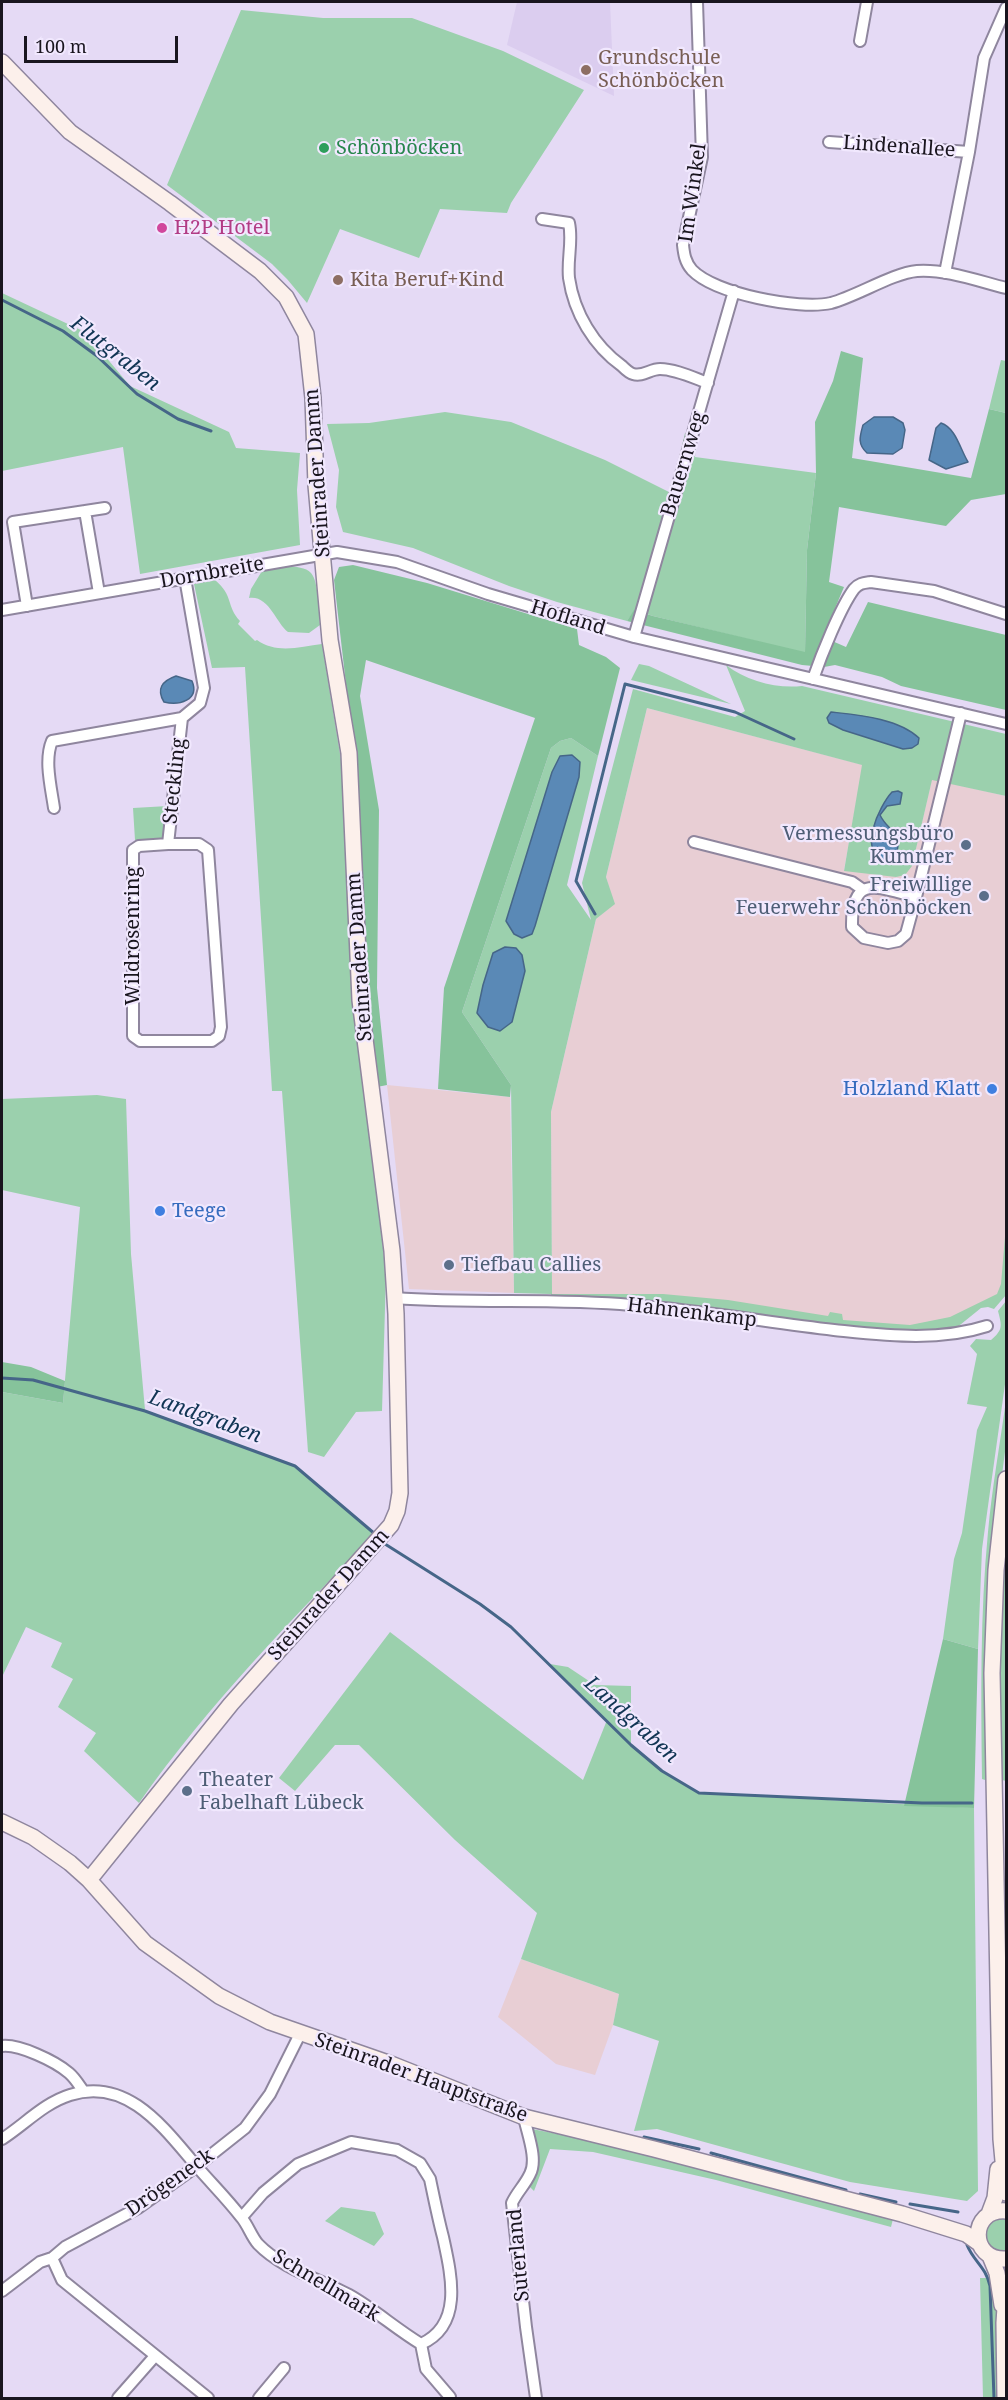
<!DOCTYPE html>
<html>
<head>
<meta charset="utf-8">
<style>
	body { margin:0 }
	#map { position:relative; width:1008px; height:2400px; overflow:hidden; background:#e5daf5; font-family:"Noto Serif",serif }
	canvas { display:block }
	.frame { position:absolute; inset:0; border:3px solid #19151e; pointer-events:none }
	.scale { position:absolute; left:24px; top:36px; width:154px; height:27px; box-sizing:border-box; border:3px solid #19151e; border-top:0; padding-left:8px; font-size:18px; line-height:21px; white-space:nowrap; color:#19151e; -webkit-text-stroke:4px #f1e8fe; paint-order:stroke }
</style>
</head>
<body>
<div id="map">
<canvas width="1008" height="2400"></canvas>
<div class="frame"></div>
<div class="scale">100 m</div>
</div>
<script>
const ctx = document.querySelector('canvas').getContext('2d');
ctx.lineJoin = 'round';
function paint(path, color) { ctx.fillStyle = color; ctx.fill(path, 'evenodd'); }
function strokePath(path, color, width, dash) { ctx.strokeStyle = color; ctx.lineWidth = width; ctx.lineCap = dash ? 'butt' : 'round'; ctx.setLineDash(dash || []); ctx.stroke(path); }
function drawText(font, color, halo, rows, align = 'center') {
  ctx.font = font + ' "Noto Serif",serif'; ctx.lineWidth = 4.5; ctx.setLineDash([]); ctx.textBaseline = 'middle'; ctx.strokeStyle = halo; ctx.fillStyle = color; for (const [text, x, y, turn = 0] of rows) {
    ctx.save(); ctx.translate(x, y); ctx.rotate((+turn || 0) * Math.PI / 180); ctx.textAlign = isNaN(turn) ? turn : align; if (halo) ctx.strokeText(text, 0, 0); ctx.fillText(text, 0, 0); ctx.restore();
  }
}
paint(new Path2D(`
	M 647,708 L 863,765 L 844,870 L 912,866 L 932,779 L 1006,796 L 1006,1279 L 1004,1292 L 955,1320 L 916,1326 L 890,1326 L 552,1294 L 551,1112 L 596,919 L 614,904 L 606,877 Z
	M 387,1085 L 510,1097 L 514,1293 L 409,1289 Z
	M 521,1959 L 619,1994 L 613,2025 L 595,2075 L 556,2064 L 498,2017 Z`), '#e8ced4');
paint(new Path2D(`
	M 517,2 L 610,2 L 614,96 L 507,45 Z`), '#dbcdef');
paint(new Path2D(`
	M 241,10 L 323,18 L 412,18 L 503,51 L 584,90 L 511,203 L 507,213 L 440,209 L 419,258 L 340,229 L 307,303 L 287,279 L 272,264 L 167,185 Z
	M 2,293 L 85,332 L 130,386 L 229,432 L 236,448 L 300,453 L 297,490 L 300,545 L 140,574 L 123,447 L 2,471 Z
	M 1001,360 L 1006,361 L 1006,413 L 989,409 Z
	M 445,412 L 511,422 L 605,460 L 671,493 L 685,433 L 697,437 L 695,457 L 816,473 L 807,550 L 805,653 L 653,616 L 635,610 L 627,621 L 557,602 L 509,586 L 413,548 L 343,532 L 336,507 L 339,470 L 327,424 L 369,423 Z
	M 288,566 C 295,567 306,567 311,573 C 319,582 319,613 320,625 L 309,633 L 288,632 C 276,623 269,595 249,598 L 251,589 L 262,571 Z
	M 215,580 C 234,596 226,606 240,621 L 238,624 L 255,641 L 257,640 C 276,654 300,647 322,644 L 343,772 L 363,1077 L 386,1274 L 382,1411 L 356,1412 L 324,1457 L 308,1452 L 282,1091 L 272,1091 L 245,667 L 212,668 L 194,584 Z
	M 639,664 L 649,666 L 731,704 L 631,680 Z
	M 726,665 C 747,681 777,689 802,686 L 1006,734 L 1006,796 L 932,780 L 912,866 L 905,875 L 896,877 L 844,871 L 862,765 L 647,708 L 606,877 L 615,904 L 596,919 L 551,1112 L 552,1294 L 663,1294 L 728,1300 L 828,1316 L 830,1312 L 842,1314 L 843,1320 L 910,1325 L 950,1317 L 997,1294 L 1001,1284 L 1006,1225 L 1006,1295 L 994,1309 L 988,1307 L 981,1308 L 955,1329 L 892,1332 L 551,1299 L 551,1294 L 514,1293 L 511,1085 L 462,1012 L 551,748 L 560,741 L 571,738 L 598,756 L 567,885 L 591,920 L 582,883 L 633,689 L 735,717 L 745,711 Z
	M 168,806 L 166,835 L 161,839 L 135,840 L 133,808 Z
	M 97,1095 L 126,1099 L 131,1254 L 145,1410 L 295,1466 L 375,1534 C 291,1620 208,1705 139,1803 L 84,1751 L 96,1733 L 58,1707 L 73,1679 L 51,1667 L 62,1643 L 26,1627 L 2,1677 L 2,1392 L 63,1403 L 80,1207 L 2,1190 L 2,1099 Z
	M 1006,1301 L 1006,1377 L 982,1549 L 978,1649 L 943,1639 L 954,1559 L 962,1533 L 977,1430 L 987,1407 L 967,1404 L 977,1354 L 970,1346 L 976,1339 L 991,1340 C 1003,1330 1002,1326 998,1311 Z
	M 1006,1400 L 1006,1444 L 994,1537 L 985,1780 L 982,1779 C 981,1697 980,1614 988,1532 C 992,1488 1000,1444 1006,1400 Z
	M 1006,1517 L 1006,1781 L 1002,1780 L 998,1679 L 999,1599 Z
	M 390,1632 L 583,1780 L 607,1720 L 550,1664 L 568,1667 L 595,1685 L 631,1686 L 631,1746 L 662,1771 L 699,1793 L 974,1808 L 978,2191 L 967,2201 L 850,2182 L 657,2129 L 634,2131 L 659,2041 L 613,2025 L 619,1994 L 521,1959 L 537,1913 L 455,1840 L 359,1745 L 335,1745 L 295,1791 L 279,1778 Z
	M 532,2129 L 614,2145 L 893,2219 L 891,2227 L 716,2180 L 593,2152 L 550,2149 L 534,2191 L 529,2186 L 534,2172 Z
	M 341,2207 L 375,2212 L 384,2234 L 374,2246 L 325,2221 Z
	M 997,2219 L 1006,2219 L 1006,2252 L 994,2251 C 983,2239 981,2228 997,2219 Z
	M 980,2278 L 1006,2278 L 1006,2398 L 983,2398 Z`), '#9bd0ad');
paint(new Path2D(`
	M 841,351 L 863,358 L 852,458 L 971,478 L 989,409 L 1006,413 L 1006,494 L 971,500 L 946,526 L 839,507 L 829,582 L 844,587 L 823,637 L 846,647 L 868,602 L 1006,635 L 1006,710 L 901,686 L 882,677 L 835,665 L 824,667 L 802,665 L 627,621 L 634,610 L 653,616 L 805,652 L 807,550 L 816,473 L 815,422 L 833,381 Z
	M 353,565 L 427,583 L 577,629 L 579,645 L 606,657 L 620,668 L 598,756 L 571,738 L 560,741 L 551,748 L 462,1012 L 511,1085 L 510,1097 L 438,1089 L 444,988 L 535,718 L 366,660 L 360,696 L 379,810 L 377,988 L 387,1085 L 377,1087 L 368,1031 L 353,745 L 334,580 L 339,567 Z
	M 2,1362 L 31,1367 L 65,1381 L 63,1403 L 2,1392 Z
	M 943,1639 L 978,1649 L 974,1808 L 904,1806 Z`), '#86c39b');
const water = new Path2D(`
	M 874,417 L 893,417 L 903,423 L 905,430 L 902,448 L 893,454 L 867,453 C 857,444 860,436 863,425 Z
	M 941,423 C 956,428 960,449 968,462 L 946,469 L 929,460 L 936,428 Z
	M 176,676 L 192,681 C 200,700 179,706 164,702 C 156,689 162,681 176,676 Z
	M 831,712 C 858,715 898,718 919,738 L 918,744 L 912,748 L 903,749 L 843,730 L 829,723 L 827,718 Z
	M 572,755 L 580,762 L 579,777 L 535,926 L 532,934 L 522,938 L 514,934 L 506,921 L 552,772 L 560,756 Z
	M 898,791 L 902,793 L 900,804 L 887,806 L 880,815 C 888,832 904,832 896,854 L 885,860 C 857,853 879,806 892,792 Z
	M 505,947 L 516,948 L 522,955 L 525,971 L 512,1022 L 500,1031 L 488,1027 L 477,1013 L 483,985 L 493,953 Z`);
paint(water, '#5a89b6');
strokePath(water, '#466688', 1.5);
strokePath(new Path2D(`
	M 2,300 L 63,331 L 97,356 L 137,394 L 178,419 L 211,431
	M 595,914 L 576,881 L 625,684 L 735,712 L 794,739
	M 2,1378 L 33,1380 L 145,1411 L 295,1466 L 375,1534
	M 385,1544 L 480,1604 L 511,1627 L 631,1745 L 662,1771 L 699,1793 L 922,1803 L 972,1803
	M 644,2137 L 699,2149
	M 711,2153 L 846,2190
	M 860,2194 L 896,2202
	M 910,2204 L 958,2212
	M 967,2245 C 974,2262 986,2267 990,2286 L 994,2398`), '#466688', 3);
const street = new Path2D(`
	M 697,2 L 702,157 L 683,245 C 684,254 685,262 692,270 C 715,294 799,310 831,303 C 857,296 893,273 917,271 C 946,269 978,281 1006,288
	M 860,41 L 867,2
	M 829,142 L 969,152
	M 542,219 L 569,223 C 573,241 567,259 569,278 C 574,313 594,346 622,366 C 625,369 629,373 633,374 C 643,377 650,369 660,369 C 675,369 694,378 708,383
	M 945,273 L 969,152 L 984,58 L 1006,8
	M 85,511 L 99,593
	M 27,606 L 13,522 L 105,508
	M 2,610 L 337,552 L 397,562 L 488,594 L 634,637 L 1006,724
	M 634,637 L 734,291
	M 813,679 C 821,656 840,608 854,589 C 859,583 864,583 871,582 L 934,591 L 1006,614
	M 54,808 C 51,787 44,760 52,741 L 182,718 L 200,703 L 204,688 L 185,578
	M 694,842 L 852,882 L 862,889
	M 168,844 L 199,844 L 208,850 L 221,1027 L 219,1036 L 212,1041 L 140,1041 L 133,1036 L 133,850 L 139,846 Z
	M 168,844 L 182,718
	M 916,897 L 906,934 L 898,941 L 888,943 L 864,938 L 852,927 C 851,872 879,888 916,897 L 961,713
	M 395,1298 C 474,1304 553,1298 631,1305 C 699,1310 766,1322 834,1330 C 884,1335 938,1342 987,1326
	M 2,2046 C 19,2044 55,2061 69,2073 C 75,2078 79,2085 84,2092
	M 524,2117 C 527,2133 538,2159 530,2174 C 525,2185 517,2192 512,2203 L 526,2327 L 536,2398
	M 2,2139 C 24,2125 44,2103 70,2095 C 129,2076 166,2131 199,2169 C 213,2185 228,2200 241,2217 C 248,2225 251,2236 258,2244 C 282,2269 320,2279 349,2295 C 374,2309 396,2329 421,2344 L 426,2369 L 450,2397
	M 242,2217 L 263,2193 L 298,2164 L 351,2142 L 397,2150 L 420,2163 L 430,2179 C 434,2198 438,2218 443,2237 C 451,2274 464,2325 421,2344
	M 52,2258 L 62,2280 L 208,2398
	M 2,2291 L 40,2262 L 52,2258 L 65,2247 L 138,2208 L 197,2166 L 245,2128 L 270,2094 L 300,2034
	M 118,2398 L 155,2356
	M 259,2398 L 284,2368`);
const secondary = new Path2D(`
	M 2,62 L 70,132 L 170,203 L 260,271 L 286,297 L 306,334 L 313,398 L 316,485 L 330,640 L 349,753 L 360,1000 L 392,1251 L 396,1314 L 400,1493 L 397,1511 L 391,1525 L 231,1704 L 89,1880
	M 1006,1479 L 996,1570 L 992,1673 L 1001,2139 L 1006,2193
	M 2,1822 L 33,1837 L 70,1863 L 89,1880 L 145,1943 L 219,1996 L 270,2022 L 391,2064 L 524,2117 L 654,2149 L 902,2214 L 966,2234 L 980,2244
	M 1006,2211 C 969,2208 969,2261 1006,2259
	M 989,2214 L 995,2198 L 998,2169
	M 990,2256 L 997,2273 L 1002,2305
	M 1005,2398 L 1004,2323 L 1006,2292`);
strokePath(street, '#8f869e', 14);
strokePath(secondary, '#8f869e', 18);
strokePath(street, '#fff', 10);
strokePath(secondary, '#fcf0eb', 15);
for (const [x, y, r, color] of [
	[586,70,6,"#8d6e63"],
	[324,148,6,"#2e9e5b"],
	[162,228,6,"#d1479c"],
	[338,280,6,"#8d6e63"],
	[966,845,6,"#5c6f8a"],
	[984,896,6,"#5c6f8a"],
	[992,1089,6,"#3f7fe0"],
	[160,1211,6,"#3f7fe0"],
	[449,1265,6,"#5c6f8a"],
	[187,1791,6,"#5c6f8a"]
]) { const dot = new Path2D(); dot.arc(x, y, r, 0, 2 * Math.PI); ctx.fillStyle = color; ctx.fill(dot); strokePath(dot, '#f1e8fe', 2); }
drawText('20px', '#785e54', '#f1e8fe', [
	["Grundschule",598,58],
	["Schönböcken",598,81],
	["Kita Beruf+Kind",350,280]
], 'left');
drawText('20px', '#19151e', '#f1e8fe', [
	["Lindenallee",899,147,4],
	["Im Winkel",693,193,-82],
	["Bauernweg",684,464,-73],
	["Steinrader Damm",318,473,-94],
	["Dornbreite",212,573,-10],
	["Hofland",568,618,17],
	["Steckling",175,781,-84],
	["Wildrosenring",133,936,-90],
	["Steinrader Damm",360,957,-94],
	["Hahnenkamp",692,1313,7],
	["Steinrader Damm",329,1595,-48],
	["Steinrader Hauptstraße",421,2078,20],
	["Drögeneck",170,2183,-35],
	["Suterland",519,2255,-95],
	["Schnellmark",326,2286,31]
]);
drawText('20px', '#27864d', '#f1e8fe', [
	["Schönböcken",336,148]
], 'left');
drawText('20px', '#b23c85', '#f1e8fe', [
	["H2P Hotel",174,228]
], 'left');
drawText('20px', '#4e5e75', '#f1e8fe', [
	["Vermessungsbüro",954,834],
	["Kummer",954,857],
	["Freiwillige",972,885],
	["Feuerwehr Schönböcken",972,908],
	["Tiefbau Callies",461,1265,"left"],
	["Theater",199,1780,"left"],
	["Fabelhaft Lübeck",199,1803,"left"]
], 'right');
drawText('20px', '#366cbe', '#f1e8fe', [
	["Holzland Klatt",980,1089],
	["Teege",172,1211,"left"]
], 'right');
drawText('italic 21px', '#113554', '#f1e8fe', [
	["Flutgraben",115,354,38],
	["Landgraben",205,1417,20],
	["Landgraben",631,1720,42]
]);
</script>
</body>
</html>
